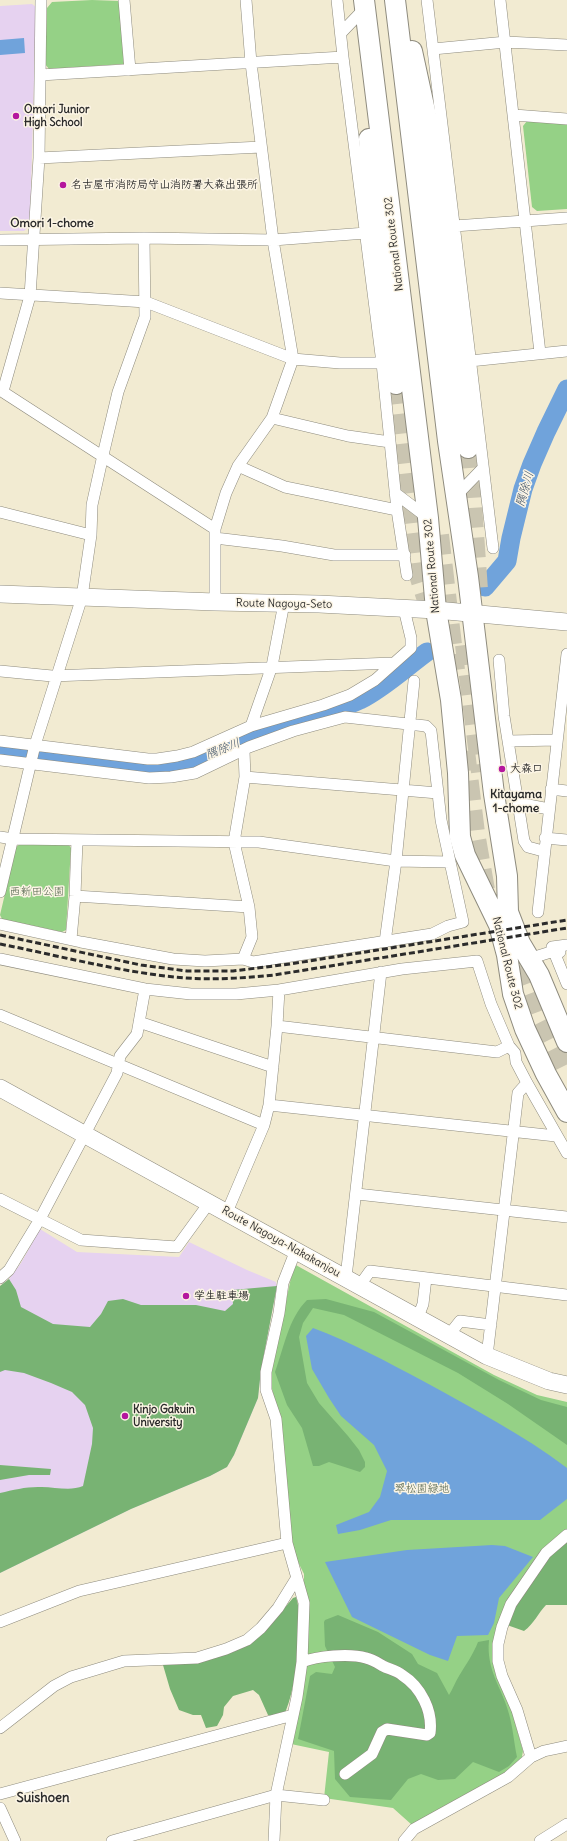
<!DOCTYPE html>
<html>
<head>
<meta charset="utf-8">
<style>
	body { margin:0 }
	canvas { display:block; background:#f2ebd2 }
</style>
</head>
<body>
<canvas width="567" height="1841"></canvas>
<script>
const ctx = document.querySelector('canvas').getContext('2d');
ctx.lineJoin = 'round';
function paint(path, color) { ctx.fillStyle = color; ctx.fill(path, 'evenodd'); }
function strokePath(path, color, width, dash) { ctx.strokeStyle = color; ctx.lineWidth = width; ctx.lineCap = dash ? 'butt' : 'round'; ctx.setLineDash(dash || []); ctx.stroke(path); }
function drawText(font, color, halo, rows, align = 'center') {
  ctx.font = font + ' Delius,"Klee One",sans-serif'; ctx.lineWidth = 3; ctx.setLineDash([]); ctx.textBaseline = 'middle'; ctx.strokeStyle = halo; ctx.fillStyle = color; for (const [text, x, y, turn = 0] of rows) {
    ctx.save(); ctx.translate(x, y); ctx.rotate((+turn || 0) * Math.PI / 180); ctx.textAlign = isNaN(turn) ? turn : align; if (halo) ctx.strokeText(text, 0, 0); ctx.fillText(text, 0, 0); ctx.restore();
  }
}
paint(new Path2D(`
	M 32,4 L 36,7 L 30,225 L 24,231 L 0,231 L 0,6 Z
	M 40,1229 L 77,1252 L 179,1257 L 189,1242 L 247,1270 L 276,1282 L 277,1286 L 261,1370 L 258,1398 L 234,1455 L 227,1467 L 210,1476 L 131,1509 L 0,1573 L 0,1286 L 9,1279 L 21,1263 Z`), '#e6d2f0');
paint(new Path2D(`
	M 92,0 L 120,1 L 124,64 L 49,69 L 45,64 L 47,8 L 52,2 Z
	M 527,121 L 567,124 L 567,209 L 537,211 L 532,207 L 523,126 Z
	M 20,844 L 69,845 L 71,848 L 66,930 L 62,932 L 2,919 L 0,915 L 16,847 Z
	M 294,1264 L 494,1375 L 537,1395 L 567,1402 L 567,1531 L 494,1648 L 523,1751 L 521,1762 L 506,1774 L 412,1825 L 393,1808 L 324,1798 L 329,1752 L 291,1744 L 304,1585 L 304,1574 L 293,1552 L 281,1421 C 277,1405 271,1391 270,1375 Z`), '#95d186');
paint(new Path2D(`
	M 9,1279 L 16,1290 L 21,1307 L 53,1324 L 90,1327 L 101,1314 L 108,1301 L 123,1299 L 141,1305 L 196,1305 L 225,1311 L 233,1304 L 232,1290 L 277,1286 L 261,1370 L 258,1398 L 234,1455 L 227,1467 L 210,1476 L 131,1509 L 0,1573 L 0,1493 C 13,1490 25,1487 38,1487 C 53,1486 69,1492 83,1486 L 92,1444 L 93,1428 L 85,1405 L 72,1392 L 51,1383 L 24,1373 L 5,1370 L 0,1372 L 0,1286 Z
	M 326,1299 L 374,1312 L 499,1380 L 541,1400 L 567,1407 L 567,1445 L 508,1404 L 458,1373 L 344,1315 L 313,1308 L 303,1323 L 299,1337 L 307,1383 L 319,1403 L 348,1436 L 359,1450 L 365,1462 L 365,1467 L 360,1472 L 329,1462 L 319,1466 L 313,1466 L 302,1428 L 287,1405 L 275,1372 C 284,1348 288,1319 307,1300 Z
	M 0,1465 L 51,1469 L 50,1475 L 29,1475 L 0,1480 Z
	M 567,1538 L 567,1605 L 546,1605 C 538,1613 534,1624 524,1631 L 507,1625 C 520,1592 542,1563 567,1538 Z
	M 296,1597 C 305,1623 296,1688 285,1713 L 273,1716 L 268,1715 L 259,1695 L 253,1690 L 233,1696 L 224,1707 L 223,1715 L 217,1726 L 206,1728 L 201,1715 L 193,1715 L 179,1710 L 170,1689 L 163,1665 L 198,1662 L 275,1619 L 293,1598 Z
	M 338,1615 L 378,1632 L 412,1654 L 418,1664 L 437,1673 L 449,1695 C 453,1689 455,1682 459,1676 C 466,1664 473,1655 478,1642 L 489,1640 C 486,1671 502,1687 509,1714 C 513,1728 514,1743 517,1757 L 509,1766 L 499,1772 L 473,1762 L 455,1779 L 438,1780 L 421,1774 L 408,1779 L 391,1800 L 350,1797 L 335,1779 L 334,1751 L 298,1739 L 310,1676 L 316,1672 L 332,1674 L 335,1667 L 325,1646 L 324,1622 L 325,1620 Z`), '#78b373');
paint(new Path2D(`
	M 24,38 L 25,53 L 0,55 L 0,40 Z
	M 313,1328 C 351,1342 387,1362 423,1381 C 472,1408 522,1434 567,1468 L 567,1499 L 540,1520 L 391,1520 L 360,1530 L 338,1534 L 336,1525 L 369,1512 L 380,1497 L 387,1471 L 374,1445 L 341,1416 L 329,1398 L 312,1369 L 306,1336 Z
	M 492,1545 L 505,1546 L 533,1557 L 499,1598 L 494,1623 L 488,1635 L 457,1636 L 448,1661 L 430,1655 L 352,1617 L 325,1562 L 407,1550 Z`), '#70a3db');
strokePath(new Path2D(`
	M 485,587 L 507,561 L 511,538 L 523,489 L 532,464 L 546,432 L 567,389
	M 0,751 L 146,768 C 193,769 235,743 279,727 C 306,717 332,713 360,700 C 384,688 405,668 427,652`), '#70a3db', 19);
strokePath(new Path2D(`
	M 396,384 L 418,572 L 433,619
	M 468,448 L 478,590
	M 439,535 L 455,670
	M 465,645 L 481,772
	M 465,751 L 475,833 L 485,890
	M 510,937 L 541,1018 L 567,1070`), '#cac5b1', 20, [20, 10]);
const street = new Path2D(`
	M 124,0 L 130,70
	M 337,0 L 343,57 L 382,363 L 397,510 L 407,575
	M 427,0 L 493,548
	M 500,0 L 540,353
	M 341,33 L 365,8
	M 433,49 L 506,42 L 567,45
	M 40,75 L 343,57
	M 514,115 L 567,119
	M 39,158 L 261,147
	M 454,226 L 567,218
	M 0,240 L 144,238 L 273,240 L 366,233
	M 0,293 L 146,302 L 293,359 L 340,363 L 382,363
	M 470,361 L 567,351
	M 0,390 L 215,529
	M 3,391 L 30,296 L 39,158 L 41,0
	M 272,418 L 348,436 L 390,442
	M 238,466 L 285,487 L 397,510
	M 395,493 L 428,518
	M 455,497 L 483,468
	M 0,512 L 91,535
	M 215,538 L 282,546 L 334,555 L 405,555
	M 215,602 L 215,529 L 226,493 L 238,466 L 272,418 L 293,359 L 273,240 L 251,63 L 246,0
	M 499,660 L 504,716 L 518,803 L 549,809
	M 0,671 L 52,676 L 393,663
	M 251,726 L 272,666 L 284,603
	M 0,741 L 148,759 L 157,759 L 177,756 L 193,752 L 251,726 L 323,705 L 350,695 L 375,680 L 411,648 L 411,638 L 404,609
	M 509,741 L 557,740
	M 0,760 L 149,778 L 171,777 L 195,773 L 249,747 L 293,731 L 345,717 L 426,726 L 431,731 L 441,820 L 463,922 L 448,926 L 432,934 L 253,962 L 243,959 L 205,961 L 173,959 L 81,942 L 0,924
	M 245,777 L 438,793
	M 551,789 L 567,791
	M 518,803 L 524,841 L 528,847 L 543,851
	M 0,837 L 13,839 L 259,842 L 396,861 L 450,862
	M 545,838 L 567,840
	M 0,892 L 35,745 L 82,597 L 91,535 L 92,505 L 103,455 L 118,392 L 145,317 L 144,238
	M 75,896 L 249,907
	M 538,912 L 567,654
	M 71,939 L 75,896 L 77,840
	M 385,942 L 396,861 L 414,681
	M 567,945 L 552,947 L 567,984
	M 538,956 L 554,951 L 560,952
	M 0,959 L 145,989 L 191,994 L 236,994 L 279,990 L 402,969 L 477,961 L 491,1004 L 509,1046 L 515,1053 L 516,1062 L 527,1083 L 567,1153
	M 243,959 L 252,937 L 249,907 L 234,842 L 245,777 L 244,751
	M 0,1015 L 264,1125
	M 139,1022 L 273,1067
	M 277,1026 L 279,990
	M 269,1105 L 556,1136
	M 357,1194 L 567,1217
	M 0,1199 L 81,1240 L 177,1247 L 209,1203
	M 227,1212 L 264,1125 L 269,1105 L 277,1026 L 497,1052 L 509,1046
	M 346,1277 L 381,972
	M 0,1278 L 9,1270 L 40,1219 L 117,1073 L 120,1056 L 137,1034 L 145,989
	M 360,1285 L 370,1271 L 567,1295
	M 418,1317 L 423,1304 L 426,1278
	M 449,1335 L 460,1321 L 491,1325
	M 487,1356 L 518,1093 L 527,1083
	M 0,1622 L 79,1591 L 287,1543
	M 302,1662 C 317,1656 350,1653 366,1658 C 372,1659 378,1663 383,1666 C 389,1669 397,1671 402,1675 C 421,1687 433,1711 430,1733 L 427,1735 L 387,1729 L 382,1732 L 372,1754 L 345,1774
	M 0,1728 L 54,1686 L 71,1677 L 124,1661 L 197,1658 L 226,1649 L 247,1640 L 261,1628 L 278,1608 L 296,1579
	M 531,1757 L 517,1710 L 502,1676 L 498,1661 L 498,1644 L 502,1627 L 511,1604 L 546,1553 L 567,1535
	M 0,1794 L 293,1715
	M 0,1808 L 15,1841
	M 112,1841 L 276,1795 L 324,1800
	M 274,1841 L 276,1795 L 297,1697 L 302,1662 L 304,1603 L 287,1543 L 276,1419 L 266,1390 L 266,1372 L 279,1313 L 283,1283 L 296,1250
	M 404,1841 L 414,1829 L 508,1777 L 531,1757 L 544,1751 L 567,1746
	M 540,1841 L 567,1824`);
const primary = new Path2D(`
	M 0,594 L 215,602 L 319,604 L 436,610 L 567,622
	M 0,1088 L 487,1356 L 549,1381 L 567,1385`);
const highway = new Path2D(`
	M 364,0 L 428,518 L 436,610 L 451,700 L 458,773 L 460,837 L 465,855 L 499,925 L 507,955 L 513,994 L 525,1029 L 546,1074 L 567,1112
	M 395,0 L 448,441 L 468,577 L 494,794 L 507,876 L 508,912 L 520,943 L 539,975 L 567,1042
	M 412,51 L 427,120 L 468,448
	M 369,139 L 375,225 L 396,384`);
strokePath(street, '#8e8b7e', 12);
strokePath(primary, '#8e8b7e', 18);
strokePath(highway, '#8e8b7e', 22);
strokePath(street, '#fff', 11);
strokePath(primary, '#fff', 17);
strokePath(highway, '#fff', 20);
strokePath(new Path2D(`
	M 0,935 L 141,965 L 187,971 L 233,971 L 290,964 L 567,920
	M 0,944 C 61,956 123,973 186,978 C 215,980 245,978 274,975 L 567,928`), '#2b2b2b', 3, [6, 3]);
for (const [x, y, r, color] of [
	[16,116,4,"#b5179e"],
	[63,185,4,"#b5179e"],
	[502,769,4,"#b5179e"],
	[186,1296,4,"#b5179e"],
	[125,1416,4,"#b5179e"]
]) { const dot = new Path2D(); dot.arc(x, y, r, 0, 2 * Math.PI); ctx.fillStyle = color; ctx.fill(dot); strokePath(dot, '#fcf5e5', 1.5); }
drawText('bold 11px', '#2b2b2b', '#fcf5e5', [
	["Omori Junior",24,110],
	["High School",24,123],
	["名古屋市消防局守山消防署大森出張所",71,185],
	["大森口",510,769],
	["学生駐車場",194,1296],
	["Kinjo Gakuin",133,1410],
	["University",133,1423]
], 'left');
drawText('11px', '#2b2b2b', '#fcf5e5', [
	["National Route 302",394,244,-97],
	["National Route 302",432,566,-95],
	["Route Nagoya-Seto",284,604,1],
	["National Route 302",507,963,76],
	["Route Nagoya-Nakakanjou",281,1242,29]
]);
drawText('11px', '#4b5d46', '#fcf5e5', [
	["西新田公園",37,892],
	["翠松園緑地",422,1489]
]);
drawText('bold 12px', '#2b2b2b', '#fcf5e5', [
	["Omori 1-chome",52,224],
	["Kitayama",516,795],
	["1-chome",516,809]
]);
drawText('italic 12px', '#435569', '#fcf5e5', [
	["隅除川",525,489,-74],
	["隅除川",223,749,-22]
]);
drawText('bold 13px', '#2b2b2b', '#fcf5e5', [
	["Suishoen",43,1798]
]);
</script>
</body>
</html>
